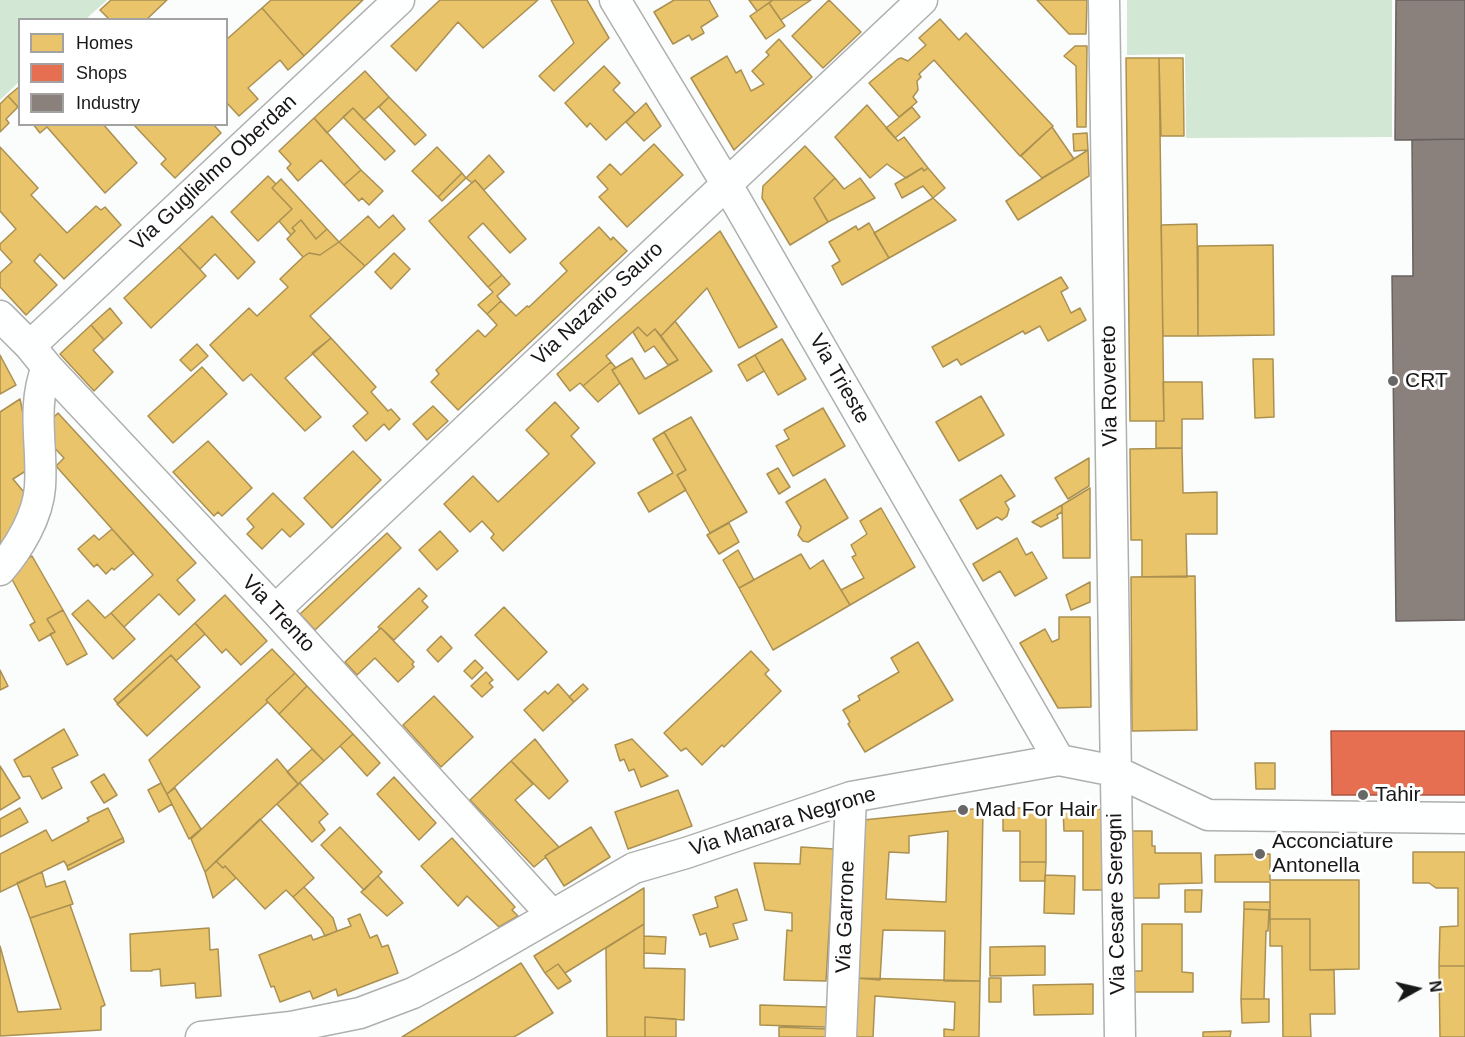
<!DOCTYPE html>
<html>
<head>
<meta charset="utf-8">
<style>
	body { margin:0 }
	#map { position:relative; width:1465px; height:1037px; overflow:hidden; background:#fbfcfc; font-family:Helvetica,sans-serif }
	canvas { display:block }
	.legend { position:absolute; left:18px; top:18px; width:210px; height:108px; box-sizing:border-box; background:#fff; border:2px solid #a2a2a3; margin:0; padding:8px 10px; list-style:none; font-size:18px; color:#171718 }
	.legend li { display:flex; align-items:center; gap:12px; height:30px }
	.legend b { width:30px; border:2px solid #a2a2a3 }
	.north { position:absolute; left:1387px; top:959px; width:60px; height:60px; -webkit-text-stroke:4px #fff; paint-order:stroke; rotate:82deg; font-size:16px; font-weight:700; line-height:24px; text-align:center; color:#171718 }
	.north::after { content:''; display:block; margin:auto; width:21px; height:27px; background:#171718; clip-path:polygon(50% 0,100% 100%,50% 72%,0 100%) }
</style>
</head>
<body>
<div id="map">
<canvas width="1465" height="1037"></canvas>
<ul class="legend">
<li><b style="height:16px;background:#e9c46a"></b>Homes</li>
<li><b style="height:16px;background:#e76f51"></b>Shops</li>
<li><b style="height:16px;background:#8a817c"></b>Industry</li>
</ul>
<div class="north">N</div>
</div>
<script>
const ctx = document.querySelector('canvas').getContext('2d');
ctx.lineJoin = 'round';
function paint(path, color) { ctx.fillStyle = color; ctx.fill(path, 'evenodd'); }
function strokePath(path, color, width, dash) { ctx.strokeStyle = color; ctx.lineWidth = width; ctx.lineCap = dash ? 'butt' : 'round'; ctx.setLineDash(dash || []); ctx.stroke(path); }
function drawText(font, color, halo, rows, align = 'center') {
  ctx.font = font + ' Helvetica,sans-serif'; ctx.lineWidth = 6; ctx.setLineDash([]); ctx.textBaseline = 'middle'; ctx.strokeStyle = halo; ctx.fillStyle = color; for (const [text, x, y, turn = 0] of rows) {
    ctx.save(); ctx.translate(x, y); ctx.rotate((+turn || 0) * Math.PI / 180); ctx.textAlign = isNaN(turn) ? turn : align; if (halo) ctx.strokeText(text, 0, 0); ctx.fillText(text, 0, 0); ctx.restore();
  }
}
paint(new Path2D(`
	M 0,0 L 107,0 L 86,19 L 20,20 L 19,82 L 0,100 Z
	M 1127,0 L 1392,0 L 1392,137 L 1186,138 L 1185,54 L 1127,55 Z`), '#d2e7d4');
const homes = new Path2D(`
	M 111,0 L 167,0 L 146,20 L 107,20 L 108,18 L 100,10 Z
	M 271,0 L 363,0 L 304,56 L 262,8 Z
	M 440,0 L 538,0 L 483,48 L 458,22 L 416,71 L 391,46 Z
	M 551,0 L 587,0 L 609,38 L 554,91 L 539,76 L 574,43 Z
	M 674,0 L 709,0 L 718,16 L 701,27 L 704,33 L 692,40 L 689,35 L 673,44 L 654,12 Z
	M 749,0 L 773,0 L 757,11 Z
	M 773,0 L 811,0 L 781,20 L 769,3 Z
	M 829,0 L 861,32 L 823,68 L 792,36 Z
	M 1037,0 L 1087,0 L 1086,34 L 1069,34 Z
	M 769,3 L 785,26 L 766,39 L 750,16 Z
	M 262,8 L 304,56 L 288,70 L 280,60 L 248,88 L 258,99 L 239,116 L 226,102 L 226,40 Z
	M 940,19 L 959,40 L 966,33 L 1053,126 L 1020,156 L 934,60 L 919,74 L 921,77 L 917,81 L 918,90 L 913,97 L 917,102 L 899,117 L 869,83 L 898,59 L 901,58 L 908,61 L 926,45 L 919,38 Z
	M 779,39 L 812,77 L 734,150 L 691,78 L 727,56 L 736,73 L 741,70 L 751,91 L 764,84 L 752,71 L 769,55 L 766,52 Z
	M 1075,46 L 1087,46 L 1086,127 L 1077,127 L 1076,66 L 1064,56 Z
	M 1126,58 L 1159,58 L 1164,421 L 1130,421 Z
	M 1159,58 L 1183,58 L 1184,136 L 1161,136 Z
	M 604,66 L 620,83 L 613,90 L 635,113 L 606,140 L 590,123 L 587,127 L 565,103 Z
	M 365,71 L 389,97 L 364,120 L 353,108 L 327,133 L 314,118 Z
	M 20,86 L 20,109 L 8,96 Z
	M 8,96 L 18,107 L 6,119 L 9,123 L 0,132 L 0,104 Z
	M 389,97 L 426,135 L 415,145 L 379,107 Z
	M 646,103 L 661,126 L 644,141 L 626,122 Z
	M 867,105 L 898,141 L 904,137 L 928,168 L 924,171 L 922,168 L 906,178 L 887,164 L 870,178 L 835,137 Z
	M 912,107 L 920,117 L 895,138 L 886,128 Z
	M 353,108 L 395,151 L 385,160 L 343,117 Z
	M 314,118 L 361,170 L 344,185 L 321,160 L 298,181 L 287,168 L 291,164 L 279,151 Z
	M 33,124 L 103,124 L 137,163 L 105,193 L 47,127 L 40,133 Z
	M 133,124 L 213,124 L 221,133 L 175,178 L 161,164 L 166,159 Z
	M 1052,127 L 1074,159 L 1042,178 L 1021,156 Z
	M 1087,133 L 1088,150 L 1074,151 L 1073,134 Z
	M 654,144 L 683,175 L 627,227 L 599,197 L 608,189 L 597,177 L 610,164 L 621,175 Z
	M 805,146 L 835,178 L 814,198 L 828,222 L 790,245 L 762,198 L 763,186 Z
	M 0,147 L 38,188 L 31,195 L 67,233 L 96,206 L 101,210 L 105,207 L 121,225 L 64,279 L 40,254 L 34,261 L 57,285 L 26,315 L 0,287 L 0,273 L 12,262 L 0,249 L 0,244 L 16,229 L 0,211 Z
	M 437,147 L 462,173 L 438,197 L 412,171 Z
	M 1088,150 L 1089,176 L 1018,220 L 1006,201 Z
	M 489,155 L 504,172 L 484,190 L 475,180 L 472,183 L 466,178 Z
	M 922,168 L 924,171 L 928,168 L 945,188 L 933,198 L 923,186 L 902,198 L 895,184 Z
	M 361,170 L 383,191 L 369,205 L 362,198 L 359,201 L 344,185 Z
	M 462,173 L 466,178 L 442,201 L 438,197 Z
	M 268,176 L 276,184 L 272,188 L 292,209 L 258,241 L 231,212 Z
	M 835,178 L 844,189 L 860,178 L 875,198 L 828,222 L 814,198 Z
	M 281,179 L 327,229 L 316,239 L 301,220 L 292,228 L 295,231 L 291,235 L 279,221 L 292,209 L 272,188 Z
	M 475,180 L 526,239 L 510,253 L 483,223 L 468,237 L 502,275 L 488,287 L 429,221 Z
	M 933,198 L 956,220 L 889,258 L 874,233 Z
	M 393,215 L 405,229 L 365,266 L 339,242 L 368,216 L 379,228 Z
	M 212,216 L 255,262 L 238,279 L 215,254 L 200,269 L 179,247 Z
	M 301,220 L 316,239 L 327,229 L 339,242 L 320,255 L 309,253 L 303,257 L 287,239 L 295,231 L 292,228 Z
	M 869,223 L 889,258 L 842,285 L 832,266 L 840,261 L 829,242 L 856,226 L 858,230 Z
	M 1197,224 L 1198,336 L 1163,336 L 1161,225 Z
	M 599,227 L 611,240 L 613,237 L 627,251 L 458,410 L 431,382 L 439,374 L 436,370 L 478,330 L 485,337 L 497,325 L 487,314 L 501,301 L 516,316 L 527,306 L 529,307 L 567,271 L 560,263 Z
	M 720,231 L 777,327 L 739,348 L 707,288 L 661,336 L 655,329 L 647,336 L 638,327 L 606,356 L 611,362 L 583,386 L 580,383 L 570,391 L 557,374 Z
	M 339,242 L 365,266 L 310,316 L 331,338 L 285,378 L 321,417 L 305,431 L 251,374 L 243,381 L 210,345 L 249,308 L 257,316 L 288,287 L 280,279 L 303,257 L 309,253 L 320,255 Z
	M 1273,245 L 1274,335 L 1198,336 L 1198,246 Z
	M 179,247 L 206,276 L 151,328 L 124,298 Z
	M 394,253 L 410,269 L 391,289 L 375,272 Z
	M 502,275 L 510,284 L 497,296 L 501,301 L 487,314 L 478,305 L 493,292 L 488,287 Z
	M 1061,277 L 1068,288 L 1061,292 L 1071,313 L 1080,308 L 1086,320 L 1048,341 L 1040,326 L 1025,334 L 1023,331 L 961,365 L 957,359 L 943,367 L 932,347 Z
	M 110,308 L 122,323 L 104,340 L 91,325 Z
	M 675,321 L 712,371 L 639,414 L 612,370 L 632,358 L 645,379 L 678,360 L 661,336 Z
	M 91,325 L 104,340 L 93,350 L 113,372 L 94,391 L 60,354 Z
	M 638,327 L 647,336 L 655,329 L 678,360 L 668,365 L 654,346 L 645,352 L 633,332 Z
	M 331,338 L 376,387 L 371,392 L 388,411 L 391,409 L 400,419 L 389,430 L 384,424 L 366,441 L 353,426 L 368,413 L 312,353 Z
	M 782,339 L 806,379 L 778,395 L 755,355 Z
	M 197,344 L 208,356 L 191,371 L 180,360 Z
	M 0,355 L 16,385 L 0,394 Z
	M 755,355 L 764,371 L 747,381 L 738,365 Z
	M 1253,359 L 1273,359 L 1274,417 L 1255,418 Z
	M 611,362 L 616,368 L 612,370 L 620,383 L 598,402 L 583,386 Z
	M 202,367 L 227,394 L 173,443 L 148,416 Z
	M 1163,382 L 1202,382 L 1203,419 L 1182,419 L 1182,448 L 1156,448 L 1156,421 L 1164,421 Z
	M 981,396 L 1004,435 L 959,461 L 936,422 Z
	M 20,399 L 31,453 L 32,467 L 13,479 L 28,497 L 0,556 L 0,412 Z
	M 555,402 L 579,428 L 571,436 L 595,463 L 503,551 L 491,538 L 494,534 L 482,521 L 470,532 L 444,504 L 473,476 L 498,502 L 549,454 L 526,430 Z
	M 433,406 L 448,421 L 427,440 L 413,424 Z
	M 823,408 L 845,446 L 793,476 L 776,446 L 789,439 L 784,430 Z
	M 58,413 L 196,563 L 177,580 L 195,600 L 179,615 L 159,594 L 124,627 L 111,613 L 153,575 L 56,466 L 64,458 L 50,443 L 47,424 Z
	M 691,417 L 747,512 L 710,533 L 677,475 L 686,470 L 664,432 Z
	M 664,432 L 686,470 L 677,475 L 686,490 L 649,512 L 638,493 L 673,473 L 653,439 Z
	M 208,441 L 252,488 L 222,516 L 218,512 L 214,516 L 173,472 Z
	M 1182,448 L 1183,493 L 1217,492 L 1217,534 L 1186,534 L 1187,577 L 1142,577 L 1142,540 L 1131,540 L 1130,449 Z
	M 353,451 L 381,480 L 332,528 L 304,498 Z
	M 1089,458 L 1089,486 L 1068,499 L 1055,478 Z
	M 778,468 L 790,487 L 779,494 L 767,474 Z
	M 1001,475 L 1015,496 L 1005,502 L 1009,509 L 1007,516 L 1002,520 L 997,517 L 977,529 L 960,500 Z
	M 825,479 L 848,518 L 808,542 L 803,541 L 798,535 L 801,527 L 786,502 Z
	M 1090,488 L 1090,558 L 1063,558 L 1062,505 Z
	M 273,493 L 304,524 L 290,537 L 282,529 L 262,549 L 247,534 L 254,527 L 247,519 Z
	M 1062,505 L 1062,512 L 1057,515 L 1058,518 L 1041,527 L 1032,522 Z
	M 881,508 L 915,567 L 850,605 L 841,590 L 864,578 L 852,557 L 856,555 L 851,545 L 867,534 L 860,521 Z
	M 729,523 L 739,542 L 719,554 L 707,535 Z
	M 112,529 L 134,553 L 114,570 L 112,568 L 106,574 L 97,564 L 94,567 L 78,549 L 94,535 L 99,540 Z
	M 440,531 L 458,551 L 437,570 L 419,550 Z
	M 387,533 L 401,548 L 315,630 L 300,614 Z
	M 1017,538 L 1026,555 L 1032,552 L 1047,578 L 1015,596 L 1000,571 L 983,581 L 973,564 Z
	M 738,550 L 754,580 L 739,588 L 723,560 Z
	M 801,554 L 810,569 L 823,560 L 850,605 L 773,650 L 739,588 Z
	M 32,556 L 63,610 L 47,619 L 55,632 L 39,641 L 30,625 L 35,622 L 7,570 Z
	M 1195,576 L 1197,730 L 1132,731 L 1131,577 Z
	M 1090,582 L 1090,602 L 1071,610 L 1066,595 Z
	M 419,588 L 427,596 L 422,601 L 428,607 L 394,640 L 381,628 L 380,629 L 378,627 Z
	M 225,595 L 267,641 L 241,665 L 226,649 L 222,653 L 195,623 Z
	M 88,600 L 105,618 L 111,613 L 135,639 L 113,659 L 72,614 Z
	M 504,607 L 547,652 L 518,680 L 475,635 Z
	M 63,610 L 87,654 L 67,665 L 50,634 L 55,632 L 47,619 Z
	M 1059,617 L 1090,617 L 1091,707 L 1058,708 L 1020,643 L 1045,629 L 1052,642 L 1059,639 Z
	M 195,623 L 205,634 L 176,661 L 171,655 L 118,704 L 114,699 Z
	M 381,628 L 414,662 L 412,664 L 414,667 L 398,682 L 375,658 L 357,675 L 345,662 Z
	M 441,636 L 452,648 L 438,662 L 427,650 Z
	M 918,642 L 953,700 L 865,752 L 848,724 L 850,722 L 843,710 L 860,700 L 858,696 L 899,672 L 891,658 Z
	M 272,649 L 295,673 L 266,700 L 268,702 L 167,794 L 149,760 Z
	M 751,651 L 769,670 L 765,674 L 781,691 L 724,747 L 722,745 L 702,765 L 686,748 L 681,751 L 664,733 Z
	M 171,655 L 200,687 L 147,736 L 117,704 Z
	M 475,660 L 483,668 L 472,679 L 464,671 Z
	M 0,670 L 8,686 L 0,690 Z
	M 486,672 L 493,680 L 489,683 L 493,687 L 482,697 L 471,686 Z
	M 295,673 L 307,686 L 279,714 L 266,700 Z
	M 558,684 L 574,702 L 543,731 L 524,710 L 545,691 L 548,694 Z
	M 583,684 L 588,689 L 574,702 L 569,697 Z
	M 307,686 L 353,734 L 324,761 L 279,714 Z
	M 434,696 L 473,737 L 441,767 L 403,725 Z
	M 64,729 L 78,755 L 52,768 L 62,788 L 42,799 L 30,776 L 23,777 L 14,760 Z
	M 353,734 L 380,763 L 367,776 L 340,746 Z
	M 535,739 L 568,781 L 549,799 L 511,761 Z
	M 632,739 L 668,776 L 641,787 L 634,769 L 629,771 L 624,759 L 620,761 L 615,745 Z
	M 312,749 L 324,761 L 298,784 L 287,772 Z
	M 277,759 L 298,784 L 205,872 L 191,839 Z
	M 511,761 L 533,784 L 515,800 L 559,847 L 545,856 L 546,857 L 534,867 L 470,800 Z
	M 1255,763 L 1275,763 L 1275,789 L 1256,789 Z
	M 0,766 L 20,798 L 0,810 Z
	M 104,774 L 117,795 L 104,803 L 91,782 Z
	M 394,777 L 436,823 L 419,840 L 377,794 Z
	M 161,783 L 172,804 L 159,812 L 148,790 Z
	M 300,783 L 328,814 L 319,822 L 325,830 L 312,842 L 277,804 Z
	M 175,788 L 201,829 L 189,839 L 167,794 Z
	M 678,790 L 692,826 L 628,849 L 615,812 Z
	M 20,808 L 28,822 L 0,837 L 0,819 Z
	M 108,808 L 123,838 L 67,866 L 64,861 L 0,892 L 0,854 L 46,830 L 52,841 L 89,821 L 87,818 Z
	M 983,808 L 980,981 L 944,981 L 945,931 L 883,930 L 880,980 L 855,978 L 863,820 ZM 948,831 L 946,902 L 886,899 L 889,852 L 909,853 L 909,836 Z
	M 1003,808 L 1046,808 L 1046,862 L 1020,862 L 1020,831 L 1003,831 Z
	M 1063,809 L 1107,809 L 1107,890 L 1083,890 L 1083,831 L 1064,831 Z
	M 260,819 L 314,878 L 293,897 L 286,890 L 265,909 L 225,866 L 223,868 L 216,861 Z
	M 340,827 L 382,872 L 364,890 L 321,845 Z
	M 591,827 L 610,857 L 564,886 L 545,856 Z
	M 1132,831 L 1152,831 L 1152,846 L 1155,846 L 1155,853 L 1201,853 L 1202,883 L 1159,884 L 1159,898 L 1133,898 Z
	M 123,838 L 124,842 L 68,870 L 67,866 Z
	M 452,838 L 515,907 L 512,910 L 518,916 L 499,927 L 467,896 L 458,906 L 421,866 Z
	M 801,847 L 834,849 L 826,981 L 784,980 L 787,930 L 792,931 L 792,913 L 765,910 L 754,863 L 800,864 Z
	M 1413,852 L 1465,852 L 1465,966 L 1439,966 L 1440,927 L 1458,926 L 1458,888 L 1436,888 L 1429,883 L 1413,883 Z
	M 1270,854 L 1270,880 L 1359,880 L 1359,969 L 1310,970 L 1310,919 L 1270,919 L 1270,882 L 1215,882 L 1215,855 Z
	M 216,861 L 223,868 L 225,866 L 236,878 L 213,898 L 205,872 Z
	M 1020,862 L 1046,862 L 1045,881 L 1020,881 Z
	M 42,872 L 46,887 L 65,881 L 73,904 L 30,918 L 17,883 Z
	M 1045,875 L 1075,876 L 1074,914 L 1044,913 Z
	M 378,876 L 403,903 L 387,916 L 361,892 Z
	M 304,887 L 333,918 L 337,931 L 325,936 L 321,928 L 293,897 Z
	M 644,888 L 644,924 L 565,973 L 558,964 L 545,973 L 534,956 Z
	M 737,889 L 747,920 L 733,924 L 738,939 L 710,947 L 706,933 L 700,935 L 693,915 L 718,907 L 715,897 Z
	M 1185,890 L 1202,890 L 1201,912 L 1185,912 Z
	M 1244,902 L 1270,902 L 1270,910 L 1244,909 Z
	M 70,905 L 105,1005 L 101,1007 L 101,1030 L 0,1036 L 0,946 L 18,1012 L 61,1009 L 30,918 Z
	M 1244,909 L 1269,910 L 1268,931 L 1266,931 L 1264,999 L 1241,999 Z
	M 360,914 L 370,938 L 377,935 L 382,947 L 388,945 L 398,973 L 338,996 L 336,989 L 313,999 L 310,991 L 280,1002 L 274,986 L 271,987 L 259,955 L 311,935 L 313,940 L 351,926 L 348,919 Z
	M 1270,919 L 1310,919 L 1310,970 L 1334,970 L 1335,1014 L 1310,1014 L 1311,1037 L 1283,1037 L 1282,946 L 1270,946 Z
	M 644,924 L 644,968 L 685,969 L 684,1020 L 645,1017 L 645,1037 L 607,1037 L 606,948 Z
	M 1142,924 L 1182,924 L 1182,972 L 1193,973 L 1193,992 L 1134,992 L 1133,971 L 1142,971 Z
	M 209,928 L 210,950 L 218,949 L 221,996 L 196,998 L 195,983 L 161,986 L 160,969 L 152,970 L 152,971 L 131,971 L 130,934 Z
	M 644,936 L 666,937 L 665,954 L 644,953 Z
	M 1045,946 L 1045,975 L 990,976 L 990,947 Z
	M 521,963 L 553,1013 L 519,1034 L 514,1037 L 402,1037 Z
	M 558,964 L 571,981 L 558,989 L 545,973 Z
	M 1439,966 L 1465,966 L 1465,1037 L 1440,1037 Z
	M 855,978 L 980,981 L 979,1037 L 944,1037 L 944,1029 L 954,1030 L 955,1002 L 875,996 L 873,1037 L 852,1037 Z
	M 989,978 L 1001,978 L 1001,1002 L 989,1002 Z
	M 1093,984 L 1093,1014 L 1034,1015 L 1033,985 Z
	M 1241,999 L 1269,999 L 1269,1022 L 1242,1023 Z
	M 760,1005 L 827,1007 L 826,1027 L 760,1025 Z
	M 645,1017 L 676,1019 L 676,1037 L 645,1037 Z
	M 779,1027 L 827,1029 L 826,1037 L 779,1037 Z
	M 1231,1031 L 1230,1037 L 1203,1037 L 1203,1032 Z`);
paint(homes, '#e9c46a');
strokePath(homes, '#aa9051', 1.5);
const shops = new Path2D(`
	M 1331,731 L 1465,731 L 1465,795 L 1332,795 Z`);
paint(shops, '#e76f51');
strokePath(shops, '#a95540', 1.5);
const industry = new Path2D(`
	M 1396,0 L 1465,0 L 1465,139 L 1395,140 Z
	M 1465,139 L 1465,620 L 1396,621 L 1392,276 L 1413,276 L 1412,140 Z`);
paint(industry, '#8a817c');
strokePath(industry, '#68615e', 1.5);
const minor = new Path2D(`
	M 615,0 L 726,183 L 1059,760
	M 1104,0 L 1120,1037
	M 0,316 L 30,346 L 47,367 L 275,610 L 552,915
	M 30,346 L 399,0
	M 0,570 C 19,548 38,516 40,487 C 43,445 31,408 47,367
	M 275,610 L 922,0
	M 201,1037 L 291,1027 L 360,1013 L 413,993 L 466,965 L 634,868 L 686,853 L 851,797 L 1059,760 L 1115,771 L 1208,815 L 1465,818
	M 841,1037 L 851,797`);
strokePath(minor, '#afafb0', 33);
strokePath(minor, '#feffff', 30);
for (const [x, y, r, color] of [
	[1393,381,6,"#676768"],
	[1363,795,6,"#676768"],
	[963,810,6,"#676768"],
	[1260,854,6,"#676768"]
]) { const dot = new Path2D(); dot.arc(x, y, r, 0, 2 * Math.PI); ctx.fillStyle = color; ctx.fill(dot); strokePath(dot, '#fff', 2); }
drawText('21px', '#171718', '#fff', [
	["Via Guglielmo Oberdan",214,173,-43],
	["Via Nazario Sauro",598,304,-43],
	["Via Trieste",839,379,60],
	["Via Rovereto",1110,386,-91],
	["Via Trento",278,614,47],
	["Via Manara Negrone",783,822,-17],
	["Via Cesare Seregni",1117,904,-91],
	["Via Garrone",846,917,-88]
]);
drawText('21px', '#171718', '#fff', [
	["CRT",1405,381],
	["Tahir",1375,795],
	["Mad For Hair",975,810],
	["Acconciature",1272,842],
	["Antonella",1272,866]
], 'left');
</script>
</body>
</html>
